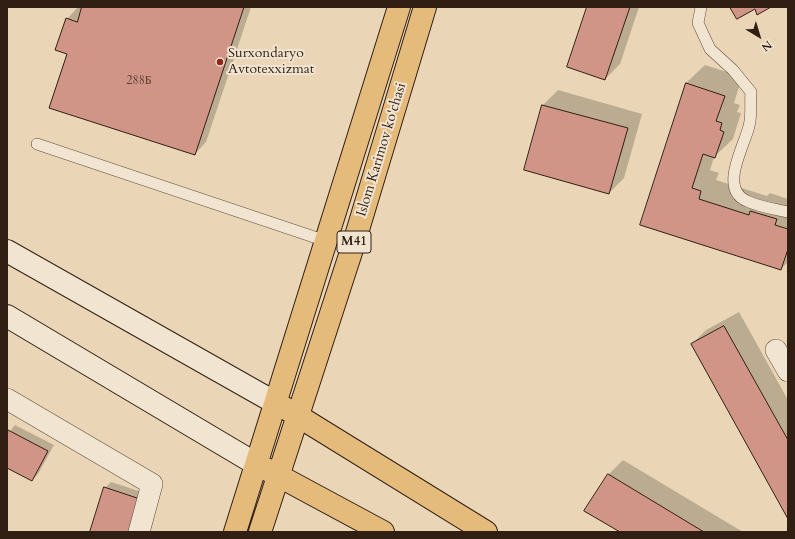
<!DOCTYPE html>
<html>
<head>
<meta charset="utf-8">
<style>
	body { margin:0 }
	#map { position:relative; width:795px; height:539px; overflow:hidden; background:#ead6b6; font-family:Cardo,serif }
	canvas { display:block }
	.frame { position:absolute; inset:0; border:8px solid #311f14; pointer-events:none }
	.north { position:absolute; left:739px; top:16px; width:40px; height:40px; -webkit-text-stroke:3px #f1e4d0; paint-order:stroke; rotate:142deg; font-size:11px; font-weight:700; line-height:16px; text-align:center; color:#311f14 }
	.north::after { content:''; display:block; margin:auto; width:14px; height:18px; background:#311f14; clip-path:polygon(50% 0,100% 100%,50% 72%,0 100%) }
</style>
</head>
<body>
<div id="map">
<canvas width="795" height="539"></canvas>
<div class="frame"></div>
<div class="north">N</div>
</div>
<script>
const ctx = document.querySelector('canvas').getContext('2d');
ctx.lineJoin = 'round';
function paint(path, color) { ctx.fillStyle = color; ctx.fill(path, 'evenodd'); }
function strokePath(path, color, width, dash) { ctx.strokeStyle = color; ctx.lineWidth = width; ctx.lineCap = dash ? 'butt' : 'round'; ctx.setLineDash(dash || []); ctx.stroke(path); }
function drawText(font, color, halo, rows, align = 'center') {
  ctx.font = font + ' Cardo,serif'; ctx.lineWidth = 4; ctx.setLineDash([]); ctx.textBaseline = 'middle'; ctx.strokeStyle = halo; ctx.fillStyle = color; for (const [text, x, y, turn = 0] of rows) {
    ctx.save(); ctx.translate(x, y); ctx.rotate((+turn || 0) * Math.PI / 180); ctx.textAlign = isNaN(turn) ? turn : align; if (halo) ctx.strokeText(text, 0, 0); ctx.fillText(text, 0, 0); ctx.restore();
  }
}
paint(new Path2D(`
	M 78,7 L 83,9 L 83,7 L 251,7 L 206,142 L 195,154 L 68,53 L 67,19 Z
	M 588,7 L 639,7 L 620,64 L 605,79 Z
	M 705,65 L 742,77 L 734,103 L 740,105 L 737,112 L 741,113 L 733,139 L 714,157 L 710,170 L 719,173 L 716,180 L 767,196 L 770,193 L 788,199 L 788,262 L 781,269 L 641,225 L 686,83 Z
	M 558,90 L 642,114 L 624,178 L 609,193 L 525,170 L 543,105 Z
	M 739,312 L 788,400 L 788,517 L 692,344 L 706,330 Z
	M 15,425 L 54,445 L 38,474 L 32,480 L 7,467 L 7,435 Z
	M 623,460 L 743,532 L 622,532 L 608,475 Z
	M 111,482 L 145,493 L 94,532 L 105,488 Z`), '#0003');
const building = new Path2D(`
	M 82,7 L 244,7 L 195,155 L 49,108 L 67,54 L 55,50 L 66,18 L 77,22 Z
	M 587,7 L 630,7 L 605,80 L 567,67 Z
	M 730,7 L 771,7 L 757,15 L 755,9 L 737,19 Z
	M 686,83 L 725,96 L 716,121 L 722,123 L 720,130 L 724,132 L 715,158 L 703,154 L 692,188 L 701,191 L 699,199 L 749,215 L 750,211 L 777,219 L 775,225 L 788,229 L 788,249 L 781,270 L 640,225 Z
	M 542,105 L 628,128 L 609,194 L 524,170 Z
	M 724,326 L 788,440 L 788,519 L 691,344 Z
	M 8,430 L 48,451 L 32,481 L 7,468 Z
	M 608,474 L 704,532 L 620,532 L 584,511 Z
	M 104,487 L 140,499 L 129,532 L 90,532 Z`);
paint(building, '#d19587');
strokePath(building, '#311f14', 1);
const lane = new Path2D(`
	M 701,7 L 698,23 L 710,49 L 733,70 L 751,92 C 750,103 752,116 749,126 C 745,145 718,189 747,201 C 759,207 775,209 788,212
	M 37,144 L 326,241`);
const street = new Path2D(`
	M 776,350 L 788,371
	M 7,399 L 152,484 L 139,532`);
const secondary = new Path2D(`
	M 7,251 L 274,402
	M 7,316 L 256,464`);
const primary = new Path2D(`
	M 285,408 L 486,532
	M 266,469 L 383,532
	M 235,532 L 399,7
	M 260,532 L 353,246 L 425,7`);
strokePath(lane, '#5f4d3c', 12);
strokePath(street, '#5f4d3c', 22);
strokePath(secondary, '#311f14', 24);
strokePath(primary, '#311f14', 24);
strokePath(lane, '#f1e4d0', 11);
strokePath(street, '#f1e4d0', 21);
strokePath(secondary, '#f1e4d0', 22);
strokePath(primary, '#e5bb7b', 22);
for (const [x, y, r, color] of [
	[220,62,4,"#8f2418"]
]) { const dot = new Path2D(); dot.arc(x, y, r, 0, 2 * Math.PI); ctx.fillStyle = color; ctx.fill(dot); strokePath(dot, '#f1e4d0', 1.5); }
drawText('12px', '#593c31', null, [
	["288Б",139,81]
]);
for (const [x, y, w] of [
	[354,242,34]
]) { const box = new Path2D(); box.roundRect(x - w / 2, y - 11, w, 22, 3); ctx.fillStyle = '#f1e4d0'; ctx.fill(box); strokePath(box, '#311f14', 1); }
drawText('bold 13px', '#311f14', null, [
	["M41",354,242]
]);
drawText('14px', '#311f14', '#f1e4d0', [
	["Surxondaryo",228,54],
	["Avtotexxizmat",228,70]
], 'left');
drawText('14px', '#311f14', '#f1e4d0', [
	["Islom Karimov ko'chasi",382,150,-73]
]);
</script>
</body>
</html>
